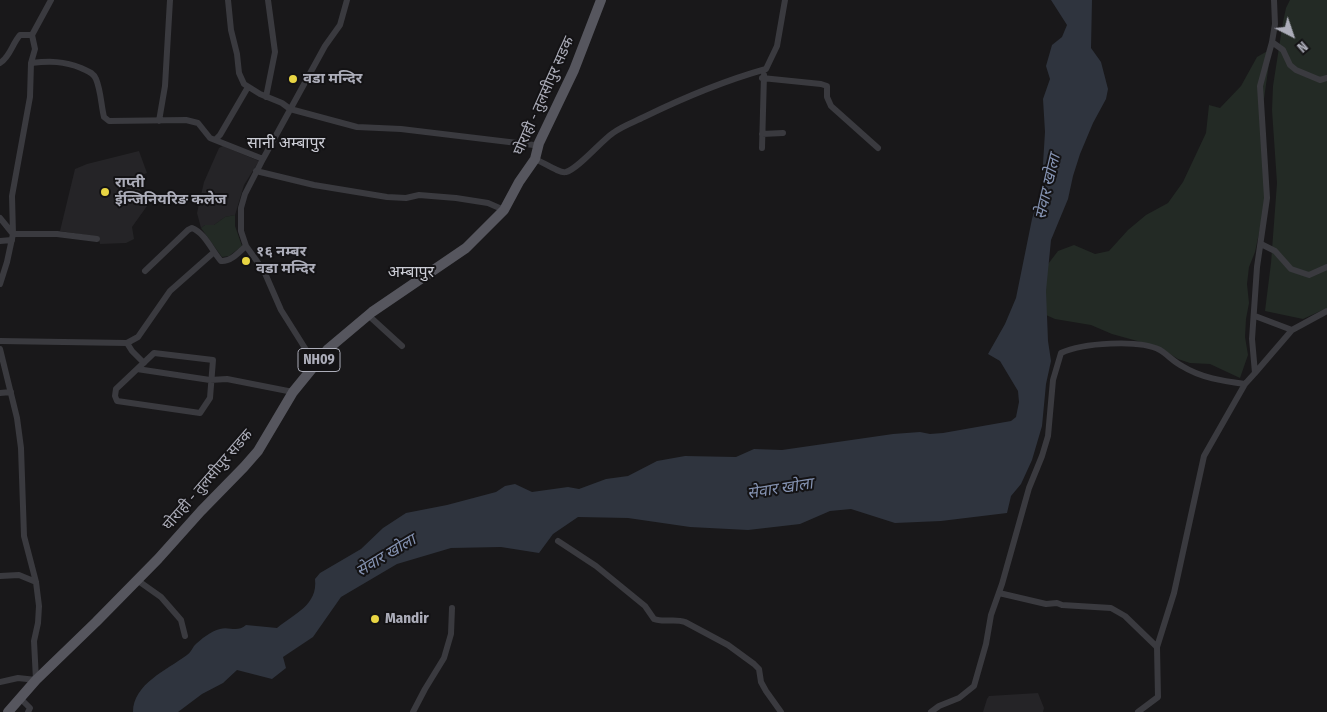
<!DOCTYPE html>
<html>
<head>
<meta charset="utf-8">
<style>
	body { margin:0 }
	#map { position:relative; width:1327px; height:712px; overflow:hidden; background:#19181a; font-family:"Fira Sans Condensed",sans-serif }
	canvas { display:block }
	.north { position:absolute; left:1267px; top:10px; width:50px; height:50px; -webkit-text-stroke:4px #141315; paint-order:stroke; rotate:139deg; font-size:14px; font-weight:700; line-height:20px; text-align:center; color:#acadb9 }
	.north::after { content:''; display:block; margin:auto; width:18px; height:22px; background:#acadb9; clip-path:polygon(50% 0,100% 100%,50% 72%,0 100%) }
</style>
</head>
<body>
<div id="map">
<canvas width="1327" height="712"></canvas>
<div class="north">N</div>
</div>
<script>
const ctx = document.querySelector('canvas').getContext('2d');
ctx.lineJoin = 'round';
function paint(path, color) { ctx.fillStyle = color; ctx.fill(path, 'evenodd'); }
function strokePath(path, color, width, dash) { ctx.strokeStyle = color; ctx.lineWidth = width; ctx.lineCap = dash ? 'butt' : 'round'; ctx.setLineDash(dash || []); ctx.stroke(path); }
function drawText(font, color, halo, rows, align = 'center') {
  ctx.font = font + ' "Fira Sans Condensed","Noto Sans Devanagari",sans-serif'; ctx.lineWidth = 4; ctx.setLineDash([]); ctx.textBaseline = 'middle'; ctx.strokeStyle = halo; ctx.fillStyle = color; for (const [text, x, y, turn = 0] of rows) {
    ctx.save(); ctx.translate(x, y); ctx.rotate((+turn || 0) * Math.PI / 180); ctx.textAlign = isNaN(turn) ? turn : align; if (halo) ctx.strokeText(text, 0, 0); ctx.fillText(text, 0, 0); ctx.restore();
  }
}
paint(new Path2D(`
	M 223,146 L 259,161 L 244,185 L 235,215 L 225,217 L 214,225 L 205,225 L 201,228 L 197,213 L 204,182 L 219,148 Z
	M 139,151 L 147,173 L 135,178 L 147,206 L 132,227 L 134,239 L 126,243 L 100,244 L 98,237 L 60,231 L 75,169 L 87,164 Z
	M 1038,693 L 1044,708 L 1043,712 L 983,712 L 987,699 L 989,696 Z`), '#252427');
paint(new Path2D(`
	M 1290,0 L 1327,0 L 1327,308 L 1303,319 L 1265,311 L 1271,263 L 1277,183 L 1272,110 L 1273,86 L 1283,22 L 1286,8 Z
	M 1271,49 L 1263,106 L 1265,205 L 1255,252 L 1249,267 L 1247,284 L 1249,303 L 1246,319 L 1245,337 L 1248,355 L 1240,378 L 1210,364 L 1190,363 L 1178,359 L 1159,347 L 1112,334 L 1091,325 L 1055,319 L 1046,315 L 1045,268 L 1058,251 L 1074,245 L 1095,254 L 1109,251 L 1128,230 L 1146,215 L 1168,203 L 1183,182 L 1206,133 L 1209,105 L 1220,108 L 1241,86 L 1257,57 Z
	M 235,215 L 235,226 L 242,246 L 229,256 L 222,257 L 201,228 L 205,225 L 214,225 L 225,217 Z`), '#232a25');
paint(new Path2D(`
	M 1051,0 L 1092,0 L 1091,48 L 1101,62 L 1108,89 L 1106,99 L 1093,123 L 1080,154 L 1073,176 L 1068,199 L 1051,240 L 1046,291 L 1048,341 L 1051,361 L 1046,384 L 1042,426 L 1032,460 L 1021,484 L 1011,496 L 1007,513 L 941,521 L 895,523 L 851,509 L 830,511 L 800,524 L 748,530 L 690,527 L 628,518 L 578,517 L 553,534 L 539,553 L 501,547 L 451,548 L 397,564 L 341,597 L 313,637 L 283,657 L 286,668 L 272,679 L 237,670 L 223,683 L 202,694 L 178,712 L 133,712 C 133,684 167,670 187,655 C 190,653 192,649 194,646 C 201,639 211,631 220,629 C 229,626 237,633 246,625 L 277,628 C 295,613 318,605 315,579 L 320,573 L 361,549 L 383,528 L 406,513 L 447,505 L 496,492 L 505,486 L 515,484 L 532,492 L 568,487 L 579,489 L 606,479 L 628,476 L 657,461 L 685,456 L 736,457 L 754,449 L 782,450 L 893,434 L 920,432 L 930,434 L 943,433 L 1011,421 L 1016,417 L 1019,402 L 1018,391 L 1000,361 L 988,354 L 1005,324 L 1016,298 L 1032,219 L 1044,179 L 1043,164 L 1045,132 L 1043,99 L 1050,79 L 1046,66 L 1052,45 L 1062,37 L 1067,25 Z`), '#2f343e');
strokePath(new Path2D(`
	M 228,0 L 231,30 L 237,54 L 239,73 L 244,84 L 260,94 L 282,103 L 290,109 L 357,127 L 401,129 L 534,145 L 539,143
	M 32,35 L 51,0
	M 1272,42 L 1283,50 L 1290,65 L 1296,70 L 1320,80 L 1327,78
	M 0,63 C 10,57 12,44 20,35 L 32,35 L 35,49 L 31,63 C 50,61 64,61 81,68 C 87,71 93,72 96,79 C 101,91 101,105 104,117 L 109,121 L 186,120 L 198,123 L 210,138 L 215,140 L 220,135 L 248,87
	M 31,63 L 30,97 L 12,196 L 13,234 L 57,234 L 97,239
	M 762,78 L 821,84 L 827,86 L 827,97 L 831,106 L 878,148
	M 266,97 L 275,52 L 268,0
	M 159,121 L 165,86 L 170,0
	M 762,134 L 783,133
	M 215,140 L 263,159
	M 762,148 L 764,75
	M 535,159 C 543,162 560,174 566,172 C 578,169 601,141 613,133 C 622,126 634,122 644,117 C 683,98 723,81 766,69 L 777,46 L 785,0
	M 256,171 L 314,185 L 387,197 L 406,198 L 419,195 L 456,198 L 488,203 L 504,210
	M 0,218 L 13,234 L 7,262 L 0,284
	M 0,241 L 12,240
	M 1261,244 L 1275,251 L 1291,269 L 1309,275 L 1327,267
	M 145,271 L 188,230 L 192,228 C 205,233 212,251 221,261 C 231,262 239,252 246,246
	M 368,315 L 402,346
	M 1255,316 L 1292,330
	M 0,341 L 127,343 L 132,351 L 144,363
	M 127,343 L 138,337 L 170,291 L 213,253
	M 0,349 L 17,418 L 21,448 L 24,536 L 36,582 L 39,606 L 38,623 L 34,641 L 36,680 L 18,678 L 0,682
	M 154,353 L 213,360 L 210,398 L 200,413 L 117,401 L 115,396 L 116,389 Z
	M 315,364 L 281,310 L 264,271 L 246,246 L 241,231 L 241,208 L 245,194 L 263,159 L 325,46 L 340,25 L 347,0
	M 137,369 L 210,380 L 227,379 L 293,392
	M 1255,373 L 1292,330 L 1327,311
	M 0,393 L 11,392
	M 558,541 L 596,566 L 645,606 L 654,619 C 664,623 674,618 685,622 L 728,645 L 754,664 L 759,669 L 761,682 L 766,691 L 781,712
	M 0,576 L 19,575 L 36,582
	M 137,580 L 161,597 L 181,620 L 185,636
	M 999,593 L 1046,604 L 1057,603 L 1062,605 L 1111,608 L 1125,616 L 1157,647
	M 20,698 L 30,708 L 28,712
	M 413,712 L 425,689 L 444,658 L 451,634 L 452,608
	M 931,712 L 939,706 L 959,698 L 974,686 L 986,644 L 991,615 L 1002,584 L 1029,488 L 1042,456 L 1048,436 L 1053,380 L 1061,353 C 1082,343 1139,339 1160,350 C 1168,355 1174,362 1182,366 C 1201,378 1223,381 1245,384
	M 1138,712 L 1158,697 L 1157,647 L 1174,593 L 1204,456 L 1245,384 L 1255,373 L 1252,339 L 1257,267 L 1267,198 L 1260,86 L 1272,42 L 1275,24 L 1274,0`), '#3a3a3f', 6);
strokePath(new Path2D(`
	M 8,712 L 36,680 L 96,622 L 158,559 L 201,511 L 244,467 L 258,451 L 293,392 L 328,349 L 372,312 L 466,248 L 504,210 L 519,182 L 535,159 L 539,143 L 574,70 L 601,0`), '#56565e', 10);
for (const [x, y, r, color] of [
	[293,79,5,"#e8d543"],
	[105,192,5,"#e8d543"],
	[246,261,5,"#e8d543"],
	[375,619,5,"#e8d543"]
]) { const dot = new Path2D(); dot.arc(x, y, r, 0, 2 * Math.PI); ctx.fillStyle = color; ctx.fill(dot); strokePath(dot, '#141315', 2); }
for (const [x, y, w] of [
	[319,360,42]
]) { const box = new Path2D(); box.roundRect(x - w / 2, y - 11.5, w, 23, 4); ctx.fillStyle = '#141315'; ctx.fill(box); strokePath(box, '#acadb9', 1); }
drawText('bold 14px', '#acadb9', null, [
	["NH09",319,360]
]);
drawText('bold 15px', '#acadb9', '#141315', [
	["वडा मन्दिर",303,79],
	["राप्ती",115,183],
	["ईन्जिनियरिङ कलेज",115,200],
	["१६ नम्बर",256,252],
	["वडा मन्दिर",256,269],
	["Mandir",385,619]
], 'left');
drawText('15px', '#acadb9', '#141315', [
	["घोराही - तुलसीपुर सडक",544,96,-66],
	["घोराही - तुलसीपुर सडक",208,480,-49]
]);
drawText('16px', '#cccdd6', '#141315', [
	["सानी अम्बापुर",286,144],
	["अम्बापुर",411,273]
]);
drawText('italic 16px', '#8593b2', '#141315', [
	["सेवार खोला",1048,187,-77],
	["सेवार खोला",780,489,-9],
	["सेवार खोला",386,556,-31]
]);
</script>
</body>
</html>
